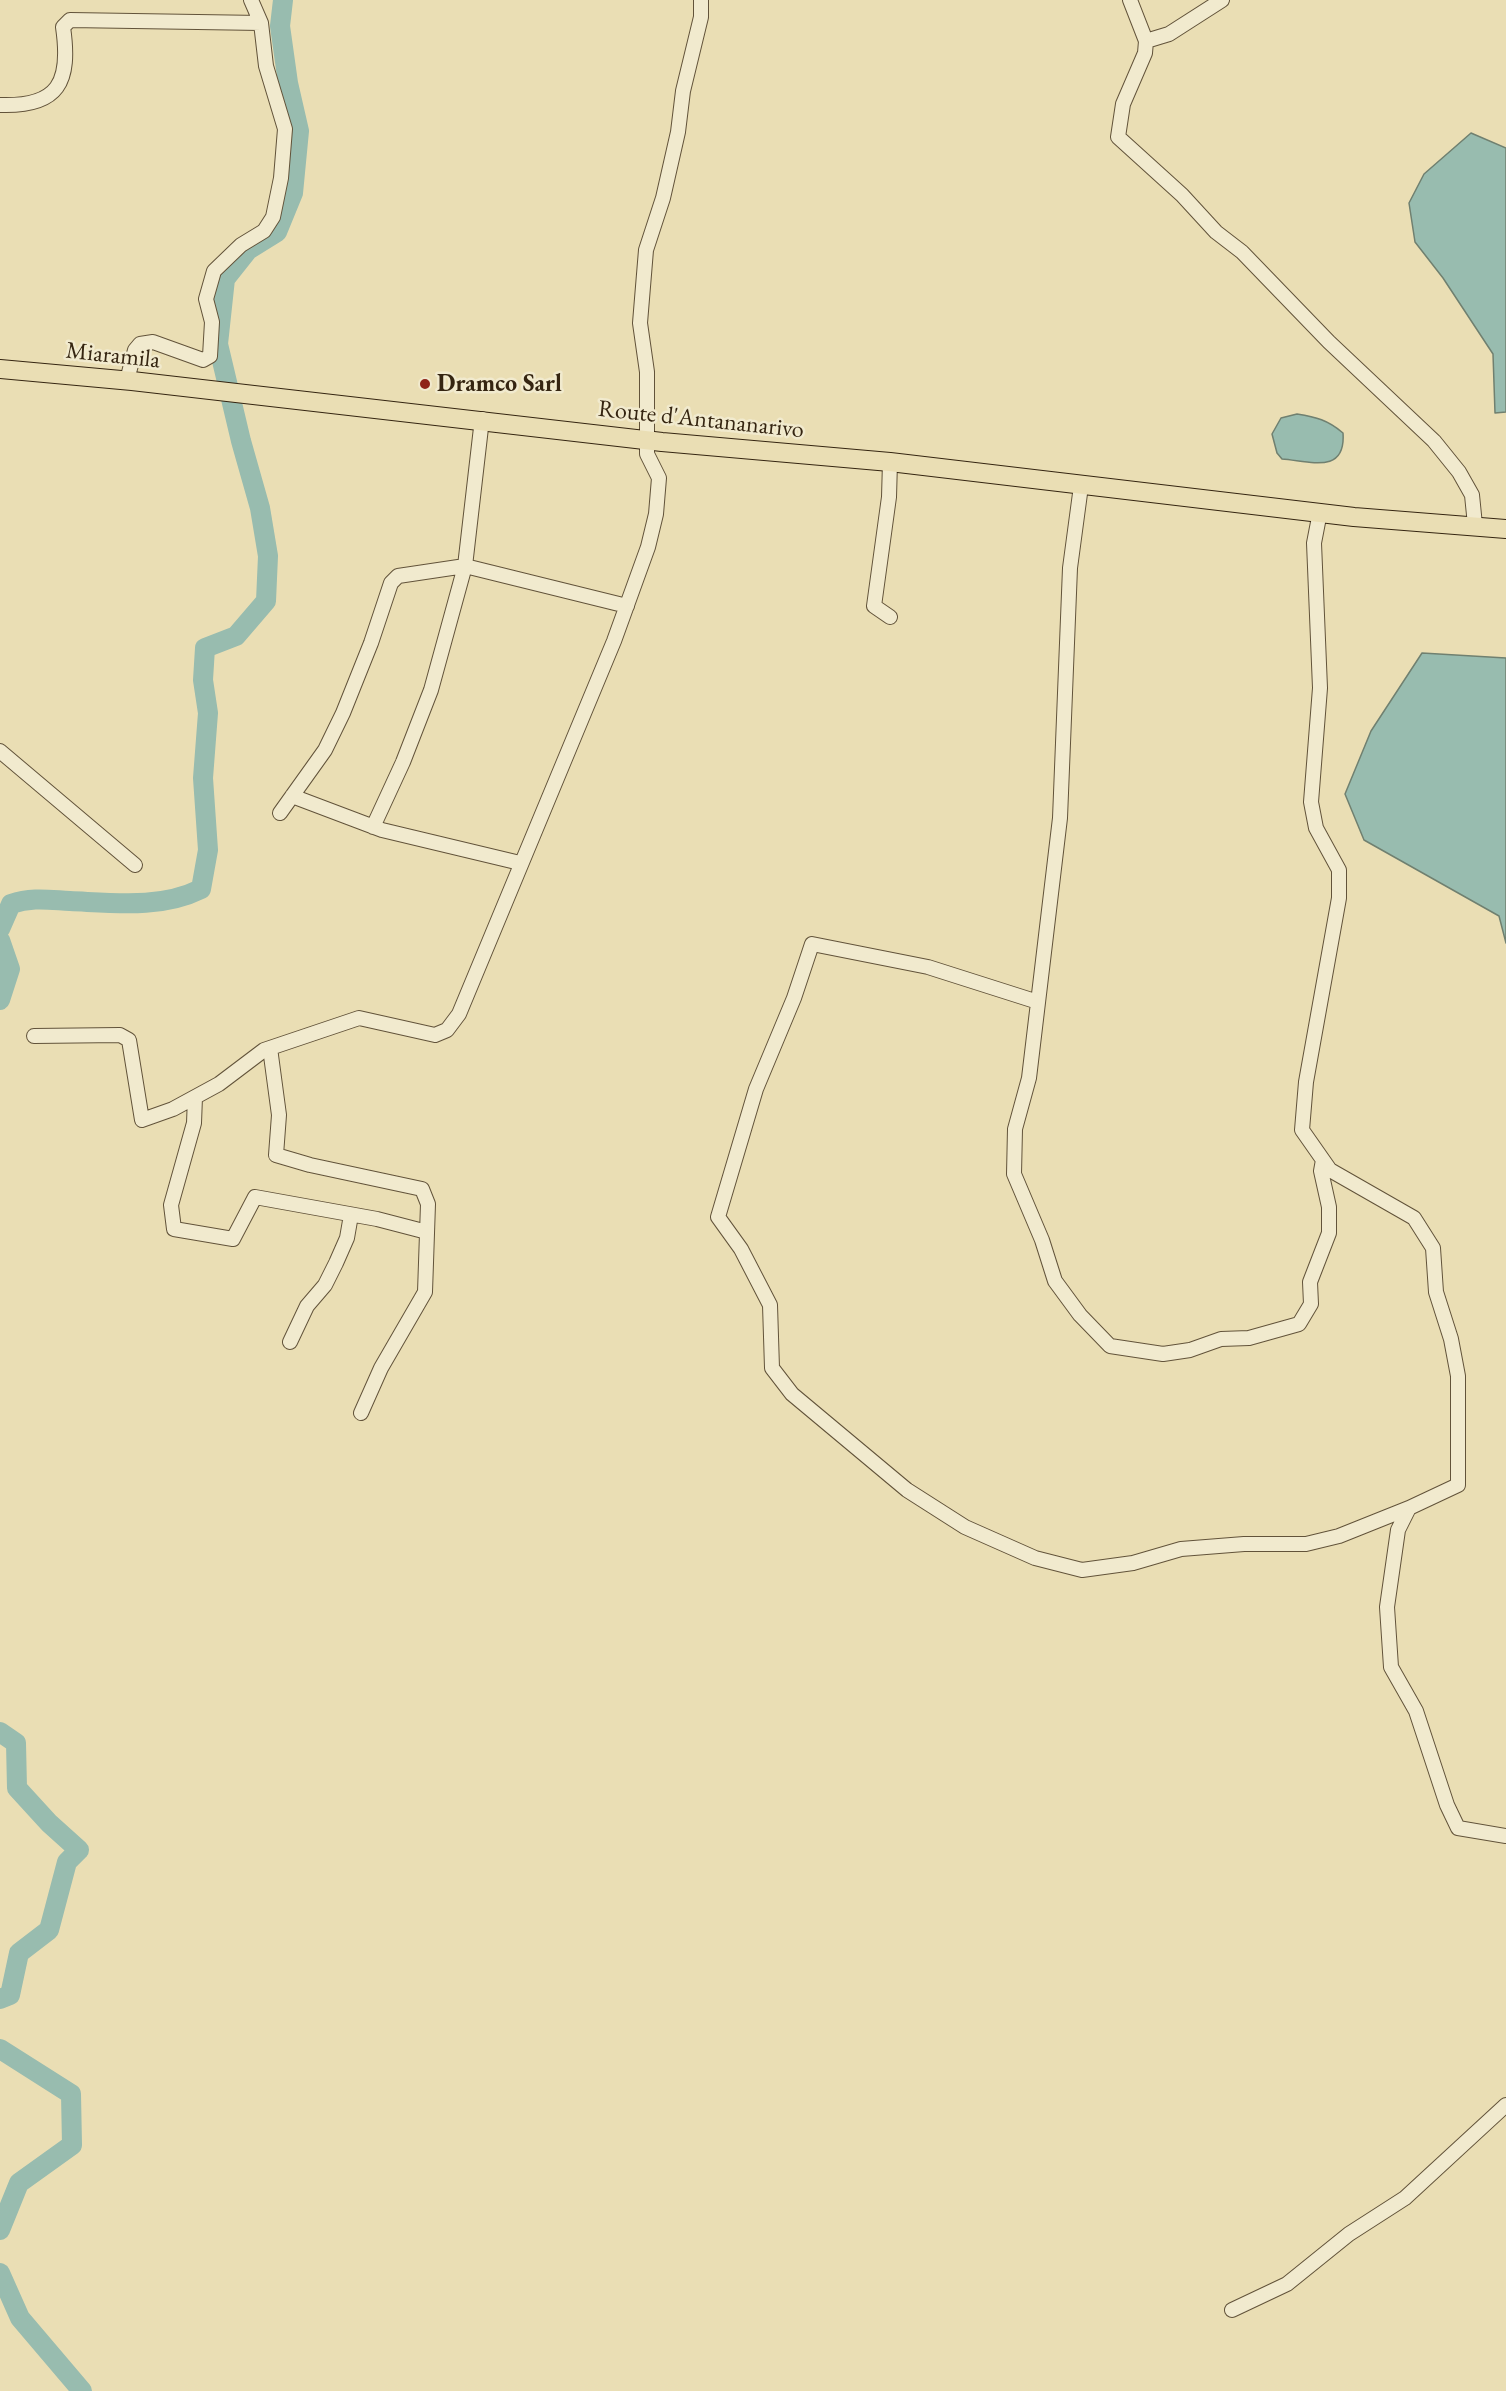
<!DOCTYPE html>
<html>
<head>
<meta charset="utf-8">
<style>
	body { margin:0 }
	canvas { display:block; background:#eadeb4 }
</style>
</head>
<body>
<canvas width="1506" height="2391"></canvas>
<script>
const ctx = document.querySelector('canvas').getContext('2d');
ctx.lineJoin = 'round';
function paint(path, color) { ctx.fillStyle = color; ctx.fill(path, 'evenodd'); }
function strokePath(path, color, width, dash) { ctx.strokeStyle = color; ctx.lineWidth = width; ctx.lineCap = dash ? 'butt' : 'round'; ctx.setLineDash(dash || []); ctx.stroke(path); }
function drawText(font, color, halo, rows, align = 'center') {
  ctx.font = font + ' "EB Garamond",serif'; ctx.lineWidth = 5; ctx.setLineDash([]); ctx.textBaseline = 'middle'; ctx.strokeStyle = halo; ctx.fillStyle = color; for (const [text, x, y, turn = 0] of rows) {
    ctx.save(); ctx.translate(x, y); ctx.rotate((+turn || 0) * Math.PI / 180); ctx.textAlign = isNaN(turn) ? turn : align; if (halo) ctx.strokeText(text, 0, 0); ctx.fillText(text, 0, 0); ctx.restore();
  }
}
const water = new Path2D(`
	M 1471,133 L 1506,148 L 1506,412 L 1495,413 L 1493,354 L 1443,278 L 1415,242 L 1409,203 L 1424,174 Z
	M 1297,414 C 1316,417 1328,420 1343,433 C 1346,475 1309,461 1282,459 L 1277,453 L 1272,434 L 1281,418 Z
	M 1422,653 L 1506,658 L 1506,943 L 1499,916 L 1364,840 L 1345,794 L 1371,731 Z`);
paint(water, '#98bcaf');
strokePath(water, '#708070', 1.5);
strokePath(new Path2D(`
	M 0,929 L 11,904 C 32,897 49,900 70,901 C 114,903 161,909 201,889 L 208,850 L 203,778 L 208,713 L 203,680 L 205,648 L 236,636 L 266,601 L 268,556 L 260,508 L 241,441 L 218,344 L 225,279 L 248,250 L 277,232 L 293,193 L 299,131 L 288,83 L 280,26 L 283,0
	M 0,940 L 10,969 L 0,1000
	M 0,1732 L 16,1743 L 17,1788 L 49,1823 L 79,1850 L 67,1862 L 49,1930 L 19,1953 L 10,1995 L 0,1999
	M 0,2049 L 71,2094 L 72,2145 L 19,2183 L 0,2230
	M 0,2273 L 20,2318 L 82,2391`), '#98bcaf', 20);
const minor = new Path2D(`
	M 1130,0 L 1146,41 L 1145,53 L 1123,104 L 1118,137 L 1182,195 L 1216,232 L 1242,252 L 1329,342 L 1434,441 L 1459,472 L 1472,495 L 1475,525
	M 1146,41 L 1169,34 L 1222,0
	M 0,105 C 59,107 71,82 63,27 L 70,20 L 261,23
	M 127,380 L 135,350 L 140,344 L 153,342 L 203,360 L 210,356 L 212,322 L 206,299 L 214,271 L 241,245 L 264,231 L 273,217 L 281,178 L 285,129 L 266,66 L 261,23 L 251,0
	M 890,462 L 889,497 L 874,606 L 890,617
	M 1081,486 L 1070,568 L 1060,818 L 1029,1078 L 1015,1129 L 1014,1174 L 1042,1240 L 1055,1281 L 1080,1315 L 1110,1346 L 1163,1354 L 1190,1350 L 1221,1339 L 1249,1338 L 1299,1324 L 1311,1304 L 1310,1282 L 1329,1233 L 1329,1207 L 1321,1171 L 1323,1160
	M 1320,512 L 1314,543 L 1320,688 L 1311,802 L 1316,828 L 1339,870 L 1339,898 L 1306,1082 L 1302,1130 L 1330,1170 L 1414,1218 L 1433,1248 L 1436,1292 L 1451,1339 L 1458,1376 L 1458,1485 L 1409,1508 L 1398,1530 L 1387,1607 L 1391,1667 L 1416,1711 L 1447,1805 L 1458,1828 L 1506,1836
	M 0,751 L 135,865
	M 292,796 L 382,830 L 520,863
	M 280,813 L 325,750 L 343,713 L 371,643 L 391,583 L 398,576 L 465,566 L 627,606
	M 373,827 L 403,762 L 431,690 L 465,566 L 482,419
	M 1038,1002 L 928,967 L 812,944 L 794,998 L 756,1089 L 718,1217 L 741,1249 L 770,1305 L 772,1368 L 792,1394 L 907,1490 L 965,1527 L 1035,1558 L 1082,1570 L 1133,1563 L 1181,1549 L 1244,1544 L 1306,1544 L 1339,1536 L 1409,1508
	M 34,1036 L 120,1035 L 129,1040 L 142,1120 L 173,1109 L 219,1084 L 264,1050 L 359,1018 L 435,1035 L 447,1030 L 459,1014 L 614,641 L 648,547 L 656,514 L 659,478 L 647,454 L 647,372 L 640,323 L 646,250 L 663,198 L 678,132 L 683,91 L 701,17 L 701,0
	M 270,1048 L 279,1115 L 276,1155 L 310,1165 L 422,1189 L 428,1204 L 425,1292 L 381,1368 L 361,1413
	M 195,1097 L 194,1123 L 171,1205 L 174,1229 L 233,1239 L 255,1197 L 377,1219 L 427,1232
	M 290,1342 L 307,1306 L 325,1285 L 336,1263 L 347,1238 L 351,1215
	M 1232,2310 L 1287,2284 L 1349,2234 L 1405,2198 L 1506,2105`);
const major = new Path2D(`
	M 0,369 L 132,381 L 662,442 L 890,462 L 1354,517 L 1506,529`);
strokePath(minor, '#62533a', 16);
strokePath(major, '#352511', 20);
strokePath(minor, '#f1eace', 14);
strokePath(major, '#eadeb4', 18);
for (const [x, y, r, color] of [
	[425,384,6,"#8f2418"]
]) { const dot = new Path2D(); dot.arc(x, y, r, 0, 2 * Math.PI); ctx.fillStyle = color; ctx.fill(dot); strokePath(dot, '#f1eace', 2); }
drawText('24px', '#352511', '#f1eace', [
	["Miaramila",113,356,6],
	["Route d'Antananarivo",701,420,6]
]);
drawText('bold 24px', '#352511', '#f1eace', [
	["Dramco Sarl",437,384]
], 'left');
</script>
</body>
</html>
